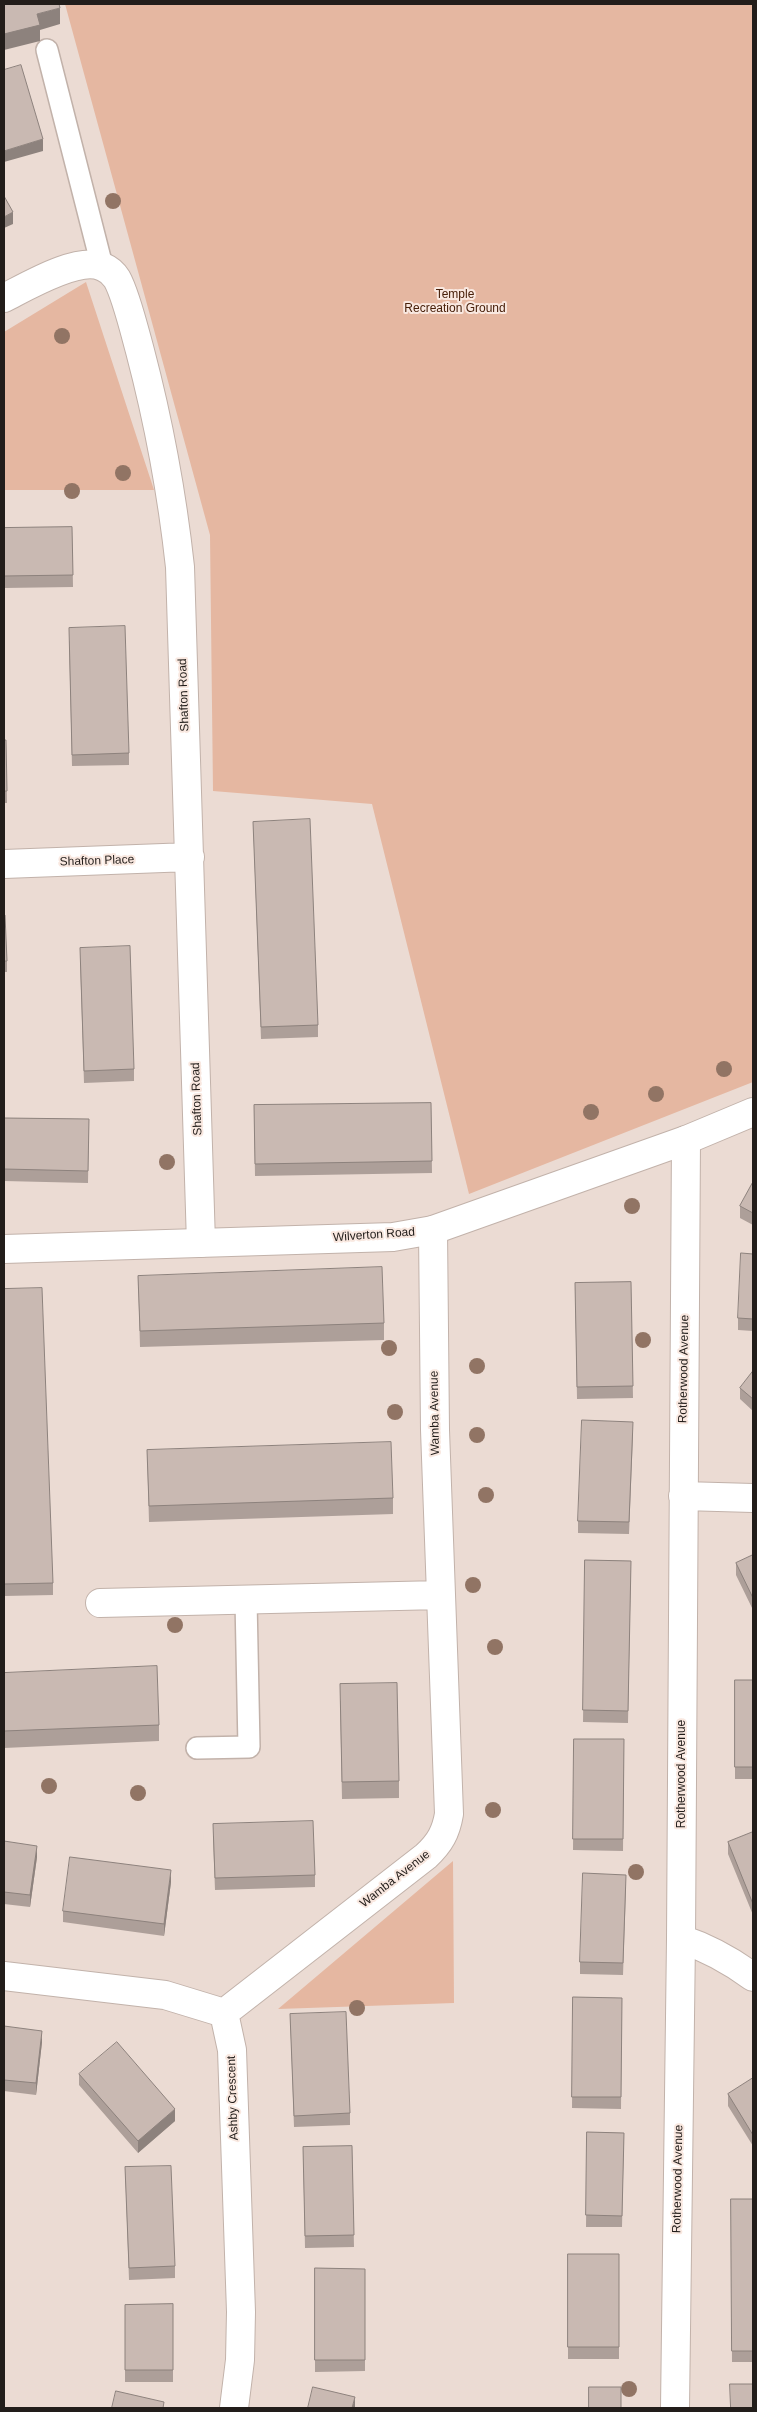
<!DOCTYPE html>
<html>
<head>
<meta charset="utf-8">
<style>
	body { margin:0 }
	#map { position:relative; width:757px; height:2412px; overflow:hidden; background:#ebdbd3; font-family:Helvetica,sans-serif }
	canvas { display:block }
	.frame { position:absolute; inset:0; border:5px solid #221d1a; pointer-events:none }
</style>
</head>
<body>
<div id="map">
<canvas width="757" height="2412"></canvas>
<div class="frame"></div>
</div>
<script>
const ctx = document.querySelector('canvas').getContext('2d');
ctx.lineJoin = 'round';
function paint(path, color) { ctx.fillStyle = color; ctx.fill(path, 'evenodd'); }
function strokePath(path, color, width, dash) { ctx.strokeStyle = color; ctx.lineWidth = width; ctx.lineCap = dash ? 'butt' : 'round'; ctx.setLineDash(dash || []); ctx.stroke(path); }
function drawText(font, color, halo, rows, align = 'center') {
  ctx.font = font + ' Helvetica,sans-serif'; ctx.lineWidth = 4; ctx.setLineDash([]); ctx.textBaseline = 'middle'; ctx.strokeStyle = halo; ctx.fillStyle = color; for (const [text, x, y, turn = 0] of rows) {
    ctx.save(); ctx.translate(x, y); ctx.rotate((+turn || 0) * Math.PI / 180); ctx.textAlign = isNaN(turn) ? turn : align; if (halo) ctx.strokeText(text, 0, 0); ctx.fillText(text, 0, 0); ctx.restore();
  }
}
paint(new Path2D(`
	M 65,4 L 753,4 L 753,1082 L 469,1194 L 372,804 L 213,791 L 210,535 Z
	M 86,282 L 154,490 L 4,490 L 4,332 Z
	M 453,1861 L 454,2003 L 278,2009 Z`), '#e5b7a1');
const service = new Path2D(`
	M 47,50 L 102,266
	M 197,1748 L 249,1747 L 246,1600`);
const minor = new Path2D(`
	M 4,298 C 26,287 79,255 103,267 C 108,269 114,274 117,279 C 126,295 135,333 140,351 C 159,423 172,494 180,567 L 201,1243
	M 4,864 L 190,857
	M 683,1496 L 753,1498
	M 100,1603 L 441,1595
	M 681,1939 C 708,1948 730,1960 753,1977
	M 4,1976 L 165,1995 L 224,2013 L 232,2050 L 241,2312 L 240,2360 L 234,2408
	M 224,2013 L 426,1856 C 440,1843 446,1832 449,1814 L 435,1430 L 433,1230
	M 675,2408 L 681,1939 L 686,1140`);
const tertiary = new Path2D(`
	M 4,1249 L 393,1237 L 433,1230 L 686,1140 L 753,1112`);
strokePath(service, '#c2b2aa', 24);
strokePath(minor, '#c2b2aa', 30);
strokePath(tertiary, '#c2b2aa', 30);
strokePath(service, '#fff', 21);
strokePath(minor, '#fff', 28);
strokePath(tertiary, '#fff', 28);
ctx.fillStyle = '#917464';
for (const [x, y] of [
	[113,201],
	[62,336],
	[123,473],
	[72,491],
	[724,1069],
	[656,1094],
	[591,1112],
	[167,1162],
	[632,1206],
	[643,1340],
	[389,1348],
	[477,1366],
	[395,1412],
	[477,1435],
	[486,1495],
	[473,1585],
	[175,1625],
	[495,1647],
	[49,1786],
	[138,1793],
	[493,1810],
	[636,1872],
	[357,2008],
	[629,2389]
]) { ctx.beginPath(); ctx.arc(x, y, 8, 0, 2 * Math.PI); ctx.fill(); }
paint(new Path2D(`
	M 72,527 L 73,587 L 4,588 L 4,528 Z
	M 69,640 L 129,753 L 129,765 L 72,766 Z
	M 4,740 L 6,740 L 7,803 L 4,803 Z
	M 253,822 L 318,1025 L 318,1037 L 261,1039 Z
	M 4,915 L 7,961 L 7,972 L 4,972 Z
	M 80,960 L 134,1069 L 134,1081 L 84,1083 Z
	M 431,1103 L 432,1173 L 255,1176 L 254,1105 Z
	M 4,1118 L 89,1119 L 88,1183 L 4,1181 Z
	M 753,1182 L 753,1225 L 740,1218 L 740,1206 Z
	M 753,1254 L 753,1331 L 738,1330 L 738,1318 Z
	M 138,1276 L 384,1323 L 384,1340 L 140,1347 Z
	M 631,1282 L 633,1398 L 577,1399 L 575,1283 Z
	M 4,1289 L 53,1583 L 53,1595 L 4,1596 Z
	M 753,1371 L 753,1411 L 740,1399 L 740,1388 Z
	M 633,1434 L 629,1534 L 578,1533 L 578,1521 Z
	M 147,1450 L 393,1498 L 393,1514 L 149,1522 Z
	M 753,1555 L 753,1610 L 736,1575 L 736,1563 Z
	M 585,1560 L 631,1561 L 628,1723 L 583,1722 Z
	M 4,1673 L 159,1725 L 159,1741 L 4,1748 Z
	M 735,1680 L 753,1680 L 753,1779 L 735,1779 Z
	M 340,1700 L 399,1781 L 399,1798 L 342,1799 Z
	M 574,1739 L 624,1739 L 623,1851 L 573,1850 Z
	M 753,1832 L 753,1915 L 728,1854 L 728,1842 Z
	M 213,1836 L 315,1875 L 315,1887 L 215,1890 Z
	M 4,1841 L 37,1857 L 30,1907 L 4,1904 Z
	M 171,1882 L 164,1936 L 63,1922 L 63,1911 Z
	M 626,1887 L 623,1975 L 580,1974 L 580,1962 Z
	M 573,1997 L 622,1998 L 621,2109 L 572,2108 Z
	M 290,2014 L 350,2113 L 350,2125 L 294,2127 Z
	M 4,2026 L 42,2042 L 36,2095 L 4,2091 Z
	M 79,2074 L 175,2121 L 138,2153 L 79,2085 Z
	M 753,2078 L 753,2146 L 728,2106 L 728,2094 Z
	M 587,2132 L 624,2133 L 622,2227 L 586,2227 Z
	M 352,2146 L 354,2247 L 305,2248 L 303,2147 Z
	M 125,2167 L 175,2266 L 175,2278 L 129,2280 Z
	M 731,2199 L 753,2199 L 753,2362 L 732,2362 Z
	M 568,2254 L 619,2254 L 619,2359 L 568,2359 Z
	M 315,2268 L 365,2269 L 365,2371 L 315,2372 Z
	M 173,2304 L 173,2382 L 125,2382 L 125,2305 Z`), '#ad9f99');
paint(new Path2D(`
	M 60,8 L 60,24 L 40,30 L 40,41 L 4,50 L 4,34 L 37,14 Z
	M 43,139 L 43,151 L 4,162 L 4,151 Z
	M 13,212 L 13,224 L 4,228 L 4,217 Z
	M 37,1846 L 37,1857 L 30,1907 L 30,1895 Z
	M 171,1870 L 171,1882 L 164,1936 L 164,1924 Z
	M 42,2031 L 42,2042 L 36,2095 L 36,2083 Z
	M 175,2109 L 175,2121 L 138,2153 L 138,2141 Z
	M 355,2397 L 355,2408 L 352,2408 Z`), '#8d827d');
const building = new Path2D(`
	M 4,4 L 59,4 L 60,8 L 37,14 L 40,25 L 4,34 Z
	M 21,65 L 43,139 L 4,151 L 4,70 Z
	M 4,196 L 13,212 L 4,217 Z
	M 72,527 L 73,575 L 4,576 L 4,528 Z
	M 125,626 L 129,753 L 72,755 L 69,628 Z
	M 4,740 L 6,740 L 7,791 L 4,791 Z
	M 310,819 L 318,1025 L 261,1027 L 253,822 Z
	M 4,915 L 5,915 L 7,961 L 4,961 Z
	M 130,946 L 134,1069 L 84,1071 L 80,948 Z
	M 431,1103 L 432,1161 L 255,1164 L 254,1105 Z
	M 4,1118 L 89,1119 L 88,1171 L 4,1169 Z
	M 753,1182 L 753,1213 L 740,1206 Z
	M 741,1253 L 753,1254 L 753,1319 L 738,1318 Z
	M 382,1267 L 384,1323 L 140,1331 L 138,1276 Z
	M 631,1282 L 633,1386 L 577,1387 L 575,1283 Z
	M 42,1288 L 53,1583 L 4,1584 L 4,1289 Z
	M 753,1371 L 753,1399 L 740,1388 Z
	M 582,1420 L 633,1422 L 629,1522 L 578,1521 Z
	M 391,1442 L 393,1498 L 149,1506 L 147,1450 Z
	M 753,1555 L 753,1598 L 736,1563 Z
	M 585,1560 L 631,1561 L 628,1711 L 583,1710 Z
	M 157,1666 L 159,1725 L 4,1731 L 4,1673 Z
	M 735,1680 L 753,1680 L 753,1767 L 735,1767 Z
	M 397,1683 L 399,1781 L 342,1782 L 340,1684 Z
	M 574,1739 L 624,1739 L 623,1839 L 573,1839 Z
	M 313,1821 L 315,1875 L 215,1878 L 213,1824 Z
	M 753,1832 L 753,1904 L 728,1842 Z
	M 4,1841 L 37,1846 L 30,1895 L 4,1892 Z
	M 70,1857 L 171,1870 L 164,1924 L 63,1911 Z
	M 583,1873 L 626,1875 L 623,1963 L 580,1962 Z
	M 573,1997 L 622,1998 L 621,2097 L 572,2097 Z
	M 346,2012 L 350,2113 L 294,2116 L 290,2014 Z
	M 4,2026 L 42,2031 L 36,2083 L 4,2080 Z
	M 117,2042 L 175,2109 L 138,2141 L 79,2074 Z
	M 753,2078 L 753,2135 L 728,2094 Z
	M 587,2132 L 624,2133 L 622,2216 L 586,2215 Z
	M 352,2146 L 354,2235 L 305,2236 L 303,2147 Z
	M 171,2166 L 175,2266 L 129,2268 L 125,2167 Z
	M 731,2199 L 753,2199 L 753,2351 L 732,2351 Z
	M 568,2254 L 619,2254 L 619,2347 L 568,2347 Z
	M 315,2268 L 365,2269 L 365,2360 L 315,2360 Z
	M 173,2304 L 173,2370 L 125,2370 L 125,2305 Z
	M 730,2384 L 753,2384 L 753,2408 L 731,2408 Z
	M 313,2387 L 355,2397 L 352,2408 L 308,2408 Z
	M 589,2387 L 621,2387 L 621,2408 L 589,2408 Z
	M 116,2391 L 164,2402 L 163,2408 L 112,2408 Z`);
paint(building, '#c9b9b2');
strokePath(building, '#8d827d', 1);
drawText('12px', '#48200a', '#f9e8e0', [
	["Temple",455,295],
	["Recreation Ground",455,309]
]);
drawText('12px', '#221d1a', '#f9e8e0', [
	["Shafton Road",184,695,-92],
	["Shafton Place",97,861,-2],
	["Shafton Road",197,1099,-92],
	["Wilverton Road",374,1235,-4],
	["Rotherwood Avenue",684,1369,-89],
	["Wamba Avenue",435,1413,-91],
	["Rotherwood Avenue",682,1774,-90],
	["Wamba Avenue",395,1879,-38],
	["Ashby Crescent",233,2098,-92],
	["Rotherwood Avenue",678,2179,-89]
]);
</script>
</body>
</html>
